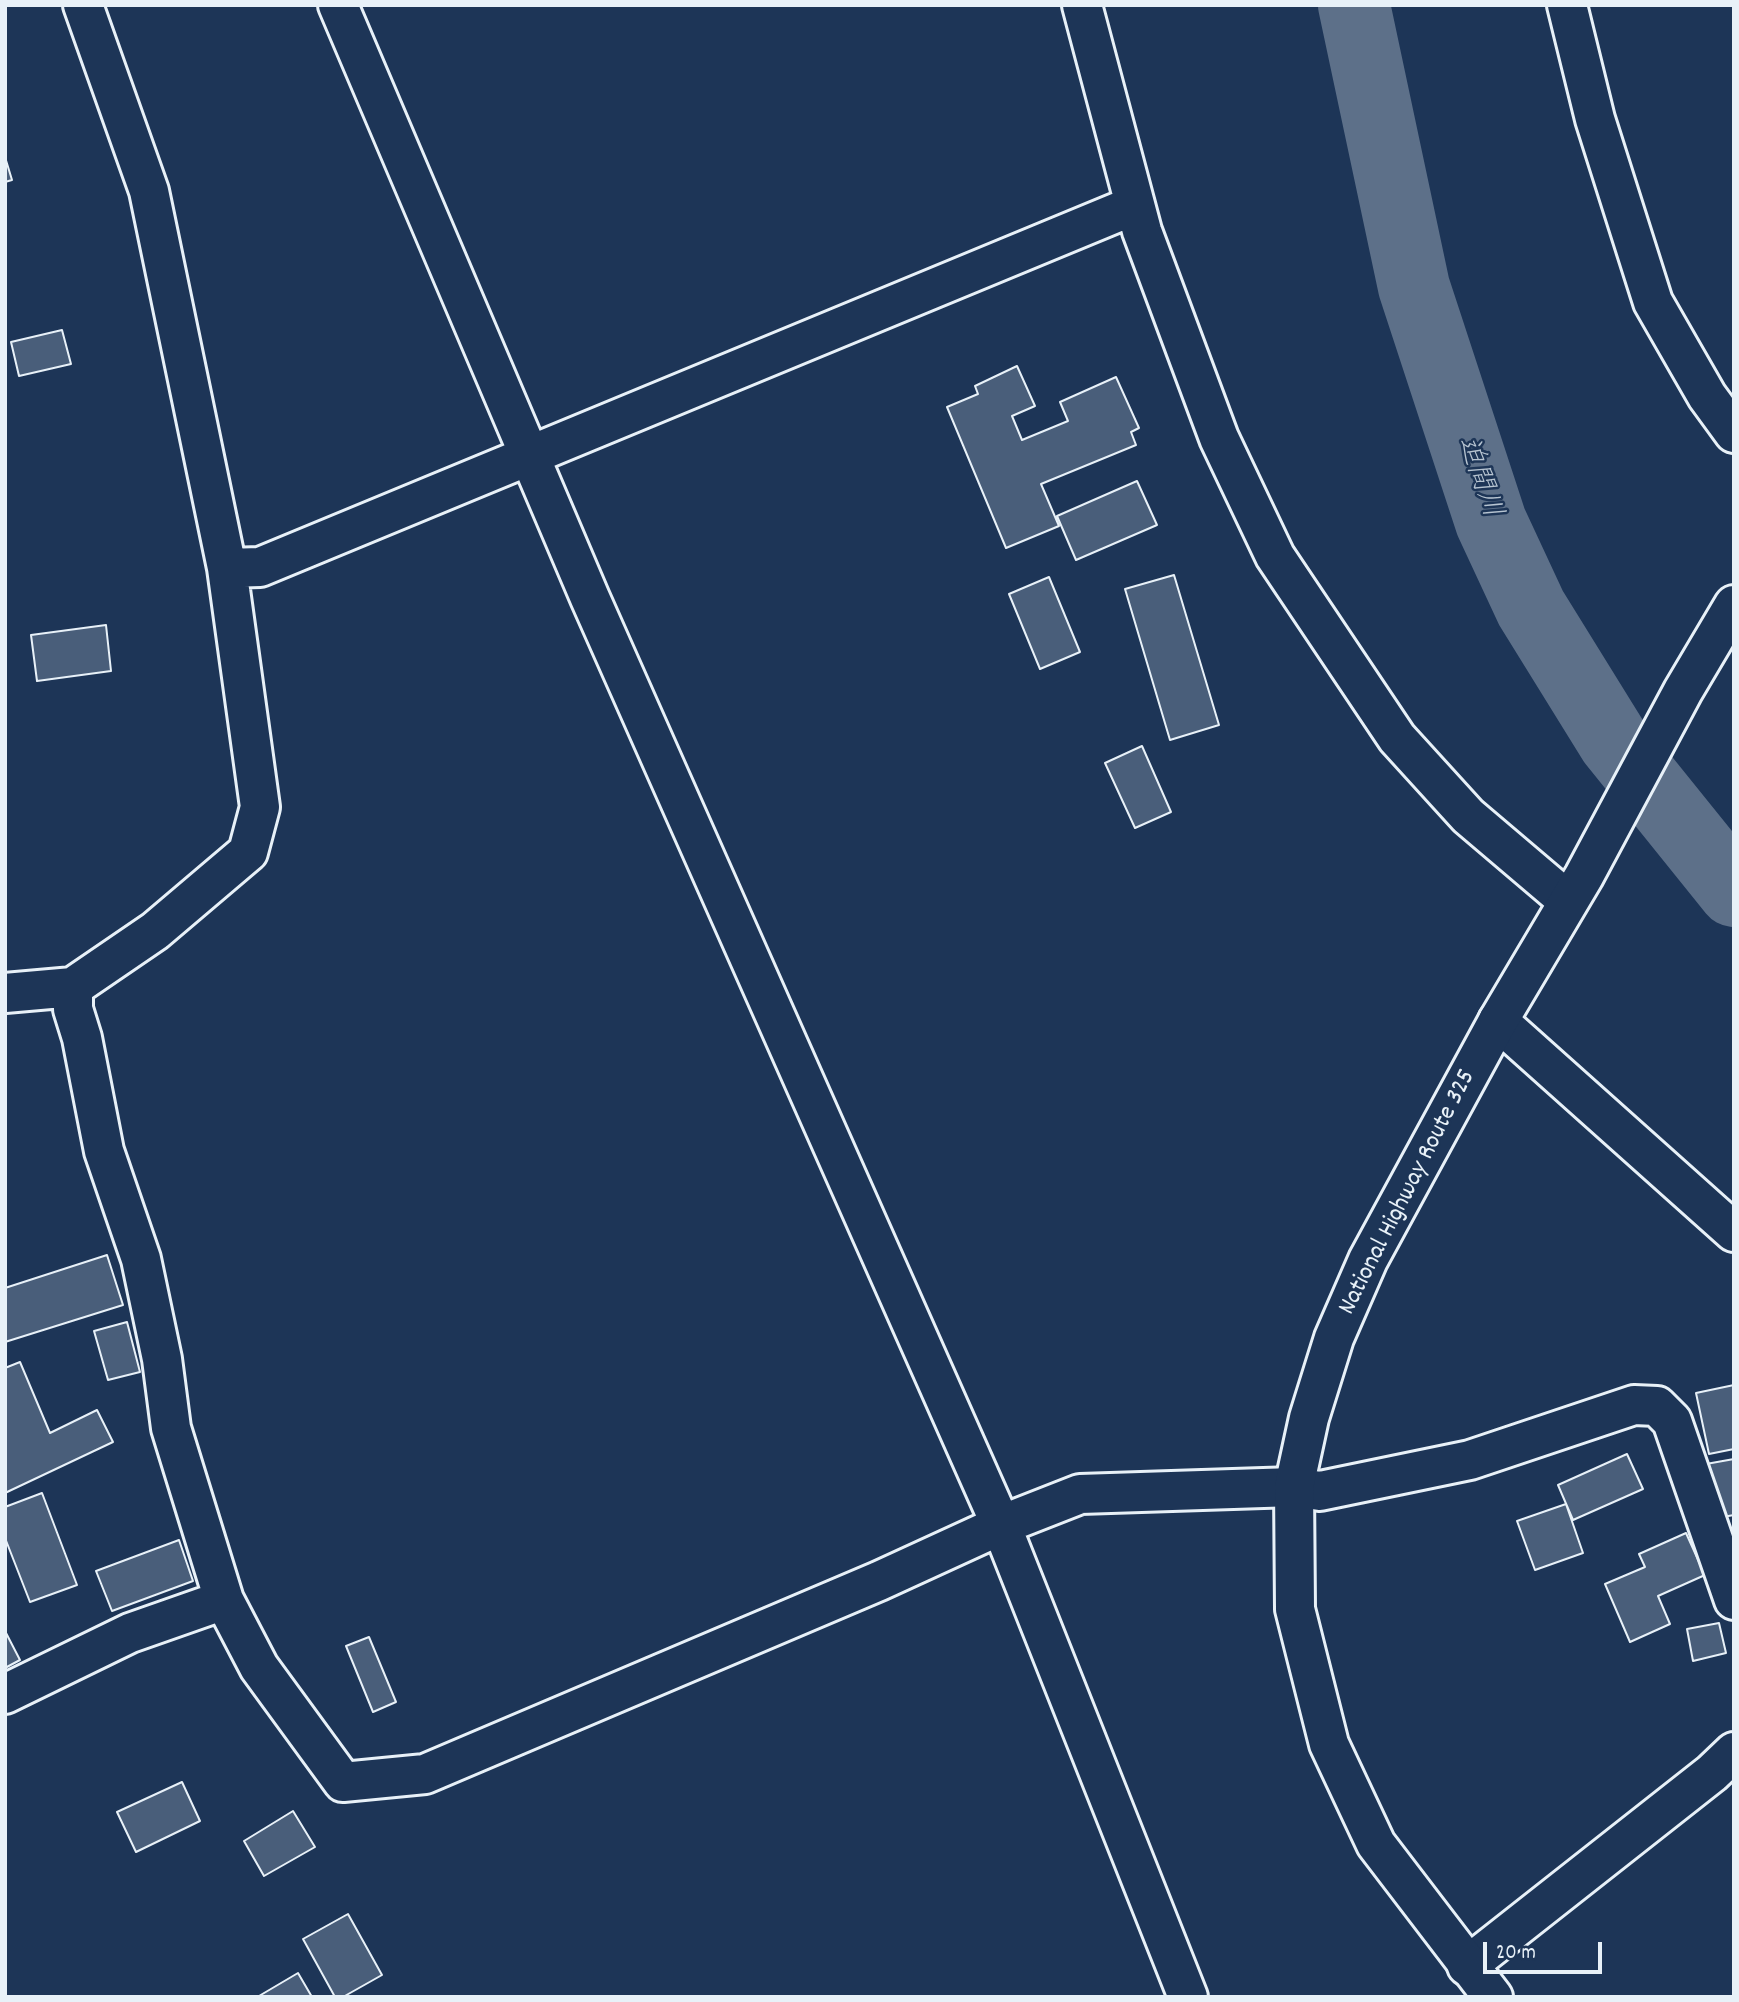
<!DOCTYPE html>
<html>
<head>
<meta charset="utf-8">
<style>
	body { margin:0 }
	#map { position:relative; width:1739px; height:2002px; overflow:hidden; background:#1d3557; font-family:Dekko,sans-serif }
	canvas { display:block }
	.frame { position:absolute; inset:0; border:7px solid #e8f1f8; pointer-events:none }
	.scale { position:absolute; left:1483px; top:1942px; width:119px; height:32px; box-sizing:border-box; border:4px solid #e8f1f8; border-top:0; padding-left:9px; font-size:21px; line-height:24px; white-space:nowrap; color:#e8f1f8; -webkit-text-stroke:5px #1d3557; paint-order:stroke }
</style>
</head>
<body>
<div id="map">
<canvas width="1739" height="2002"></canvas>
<div class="frame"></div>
<div class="scale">20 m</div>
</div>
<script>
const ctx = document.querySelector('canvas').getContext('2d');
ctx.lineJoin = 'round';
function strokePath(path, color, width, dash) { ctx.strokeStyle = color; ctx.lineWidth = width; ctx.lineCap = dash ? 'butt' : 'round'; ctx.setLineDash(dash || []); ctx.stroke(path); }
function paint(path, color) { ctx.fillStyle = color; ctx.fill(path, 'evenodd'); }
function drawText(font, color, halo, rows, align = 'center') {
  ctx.font = font + ' Dekko,"Klee One",sans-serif'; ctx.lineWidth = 5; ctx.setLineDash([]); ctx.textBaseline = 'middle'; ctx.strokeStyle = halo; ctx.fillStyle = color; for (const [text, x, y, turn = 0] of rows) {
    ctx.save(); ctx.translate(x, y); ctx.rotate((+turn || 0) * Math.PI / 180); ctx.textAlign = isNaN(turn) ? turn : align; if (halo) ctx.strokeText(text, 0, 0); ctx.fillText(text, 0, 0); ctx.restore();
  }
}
strokePath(new Path2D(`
	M 1354,5 L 1414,287 L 1491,522 L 1531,608 L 1614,742 L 1734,891`), '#5d7089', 72);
const building = new Path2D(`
	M 5,157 L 12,180 L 5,182 Z
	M 62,330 L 71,364 L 19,376 L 11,342 Z
	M 1017,366 L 1035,406 L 1012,416 L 1022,440 L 1068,421 L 1060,402 L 1116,377 L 1139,428 L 1131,432 L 1136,445 L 1041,484 L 1059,526 L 1006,548 L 947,407 L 978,394 L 975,386 Z
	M 1137,481 L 1157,525 L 1076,560 L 1057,516 Z
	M 1174,575 L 1219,725 L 1170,740 L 1125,589 Z
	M 1049,577 L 1080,652 L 1040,669 L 1009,594 Z
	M 106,625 L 111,671 L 37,681 L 31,635 Z
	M 1142,746 L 1171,812 L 1135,828 L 1105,763 Z
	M 107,1255 L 123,1305 L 5,1342 L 5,1288 Z
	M 127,1322 L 140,1372 L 108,1380 L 94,1331 Z
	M 20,1362 L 50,1433 L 97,1410 L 113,1442 L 5,1493 L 5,1368 Z
	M 1734,1385 L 1734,1449 L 1709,1454 L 1696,1393 Z
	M 1627,1454 L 1643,1489 L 1573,1520 L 1558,1485 Z
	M 1734,1459 L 1734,1515 L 1717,1518 L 1706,1464 Z
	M 42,1493 L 77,1585 L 30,1602 L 5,1538 L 5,1507 Z
	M 1566,1504 L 1583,1553 L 1535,1570 L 1517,1521 Z
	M 1686,1533 L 1705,1575 L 1658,1596 L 1670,1624 L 1630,1642 L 1605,1584 L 1645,1567 L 1639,1554 Z
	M 179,1540 L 193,1581 L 112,1611 L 96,1571 Z
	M 1719,1623 L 1726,1653 L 1693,1661 L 1687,1629 Z
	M 5,1631 L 20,1660 L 5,1668 Z
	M 369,1637 L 396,1702 L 373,1712 L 346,1646 Z
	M 182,1782 L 200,1821 L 136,1852 L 117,1812 Z
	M 293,1811 L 315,1847 L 264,1876 L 244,1841 Z
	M 348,1914 L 382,1975 L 343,1997 L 335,1997 L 303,1939 Z
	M 298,1973 L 312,1997 L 259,1997 L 259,1996 Z`);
paint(building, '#495e7a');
strokePath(building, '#e8f1f8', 2);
const minor = new Path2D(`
	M 338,5 L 590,598 L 1001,1525 L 1188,1997
	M 1082,5 L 1142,231 L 1219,438 L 1275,556 L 1397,738 L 1468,816 L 1568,901
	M 1567,5 L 1595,119 L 1653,302 L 1707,396 L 1734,433
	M 227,568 L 260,567 L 1135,205
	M 73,987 L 73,1009 L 82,1038 L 104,1151 L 141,1259 L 162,1359 L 171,1428 L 224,1600 L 259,1667 L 343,1782 L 425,1774 L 879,1581 L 1001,1525 L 1080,1494 L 1294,1487 L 1320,1491 L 1470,1460 L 1634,1405 L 1657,1406 L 1672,1421 L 1734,1600
	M 5,993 L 73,987 L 155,931 L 248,852 L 260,807 L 227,568 L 149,191 L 83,5
	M 1498,1021 L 1734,1232
	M 5,1694 L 130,1633 L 224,1600
	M 1467,1966 L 1712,1773 L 1734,1752`);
const trunk = new Path2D(`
	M 1493,1997 L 1376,1844 L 1329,1744 L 1295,1609 L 1294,1487 L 1309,1418 L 1334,1338 L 1368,1260 L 1498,1021 L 1584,876 L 1683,691 L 1734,605`);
strokePath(minor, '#e8f1f8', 44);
strokePath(trunk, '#e8f1f8', 44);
strokePath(minor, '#1d3557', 38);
strokePath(trunk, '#1d3557', 38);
drawText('26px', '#e8f1f8', '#1d3557', [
	["National Highway Route 325",1409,1193,-63]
]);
drawText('italic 28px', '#b7c4d1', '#1d3557', [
	["迫間川",1477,478,71]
]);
</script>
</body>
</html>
